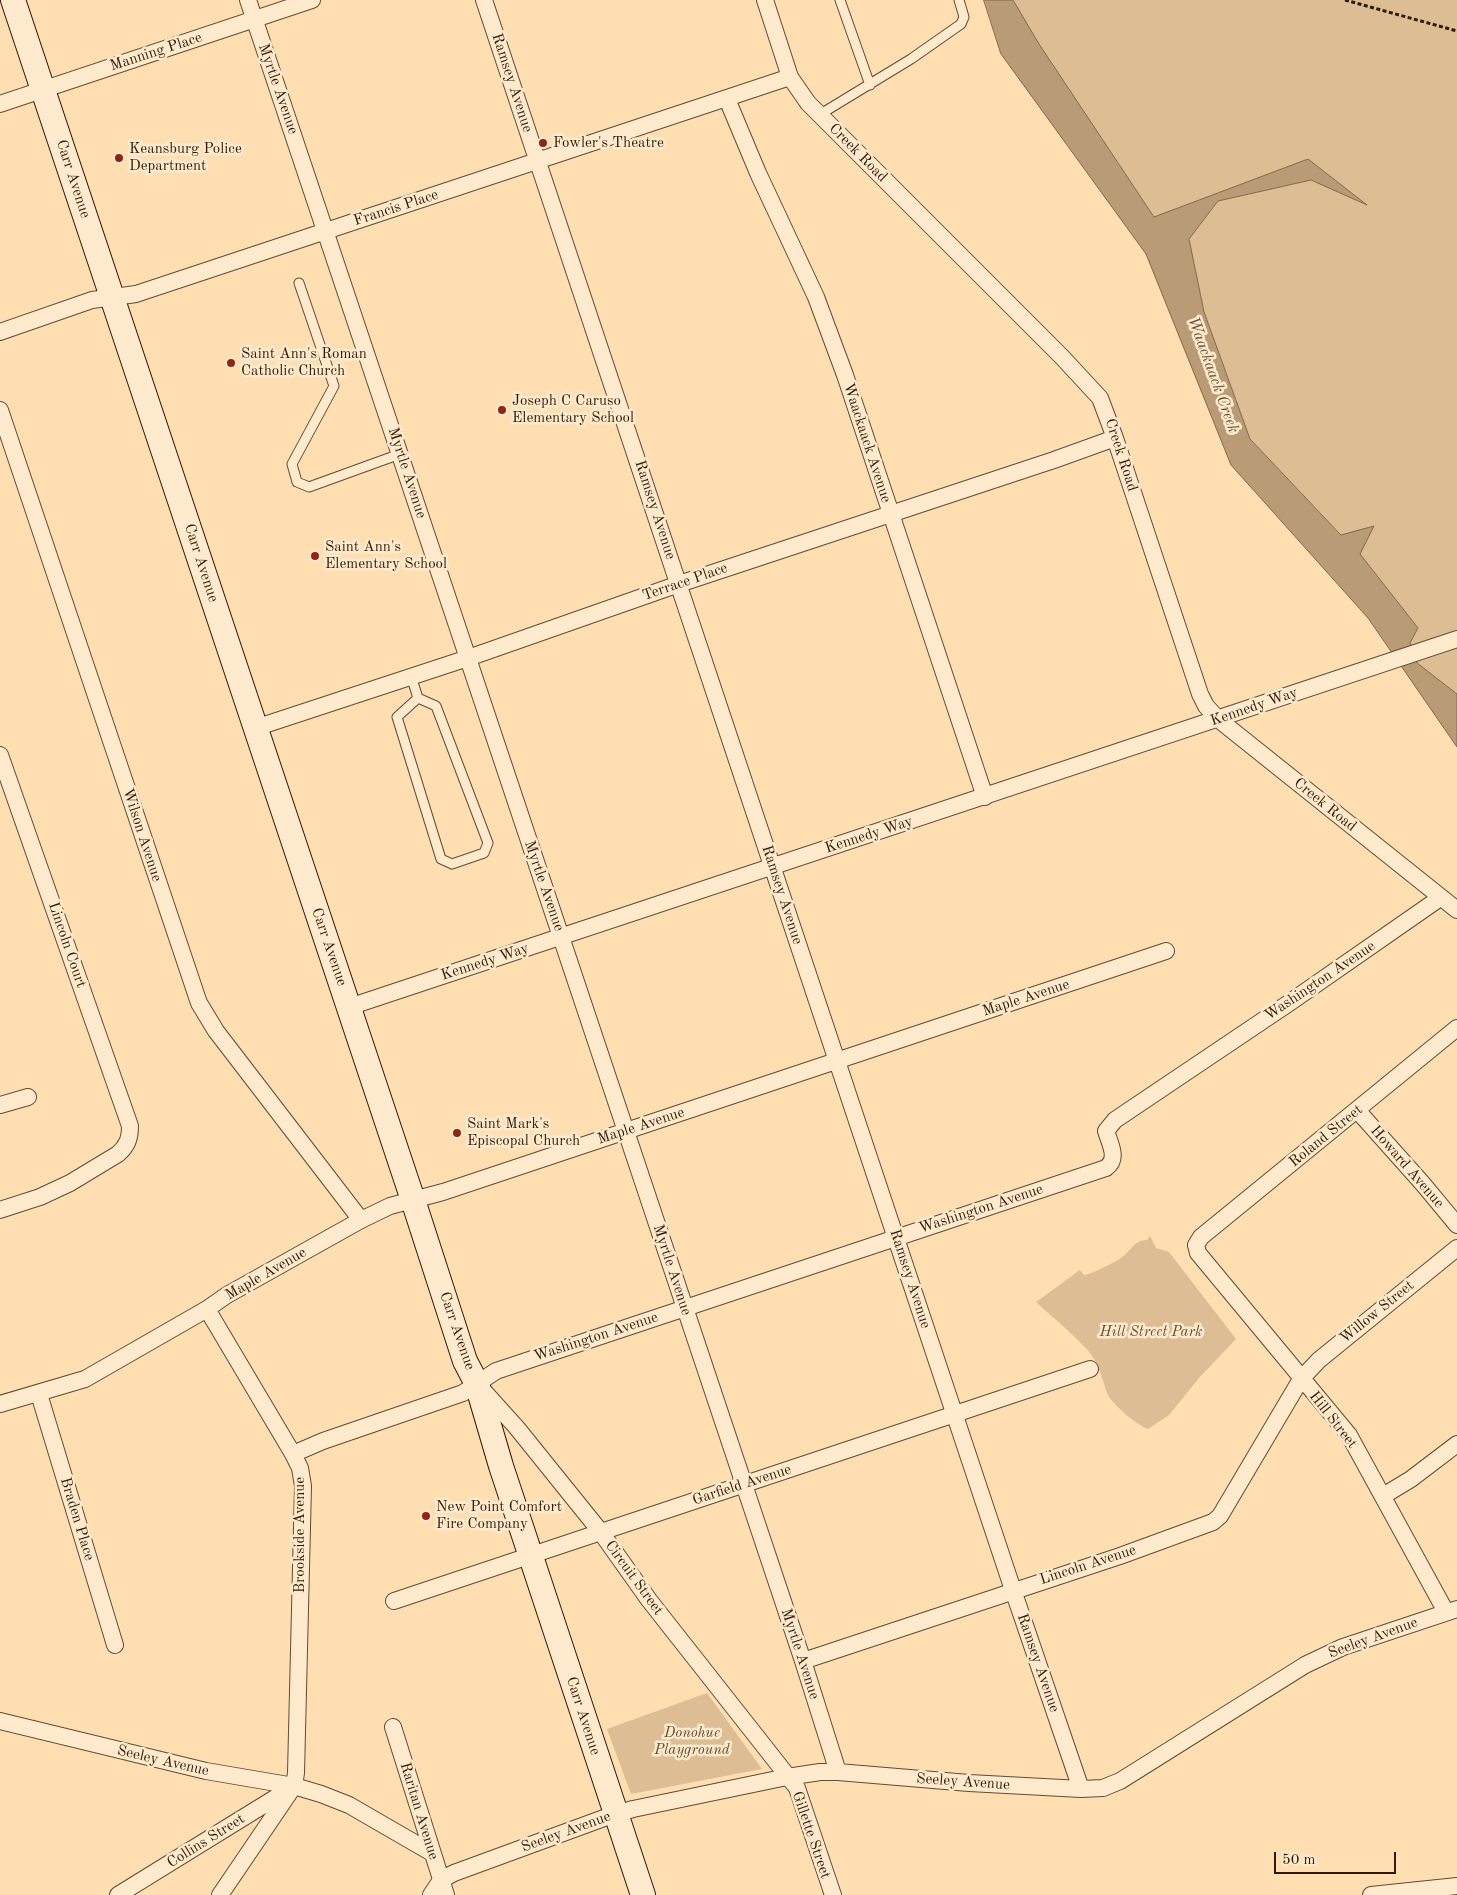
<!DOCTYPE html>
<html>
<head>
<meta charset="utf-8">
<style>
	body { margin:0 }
	#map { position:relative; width:1457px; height:1895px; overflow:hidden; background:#ffdeb2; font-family:"Old Standard TT",serif }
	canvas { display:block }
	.scale { position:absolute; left:1274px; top:1852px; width:122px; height:22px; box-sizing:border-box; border:2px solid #311902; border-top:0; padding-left:6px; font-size:15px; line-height:18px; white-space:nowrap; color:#311902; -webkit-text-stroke:4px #ffeacd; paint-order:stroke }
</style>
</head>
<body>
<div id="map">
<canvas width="1457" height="1895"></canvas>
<div class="scale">50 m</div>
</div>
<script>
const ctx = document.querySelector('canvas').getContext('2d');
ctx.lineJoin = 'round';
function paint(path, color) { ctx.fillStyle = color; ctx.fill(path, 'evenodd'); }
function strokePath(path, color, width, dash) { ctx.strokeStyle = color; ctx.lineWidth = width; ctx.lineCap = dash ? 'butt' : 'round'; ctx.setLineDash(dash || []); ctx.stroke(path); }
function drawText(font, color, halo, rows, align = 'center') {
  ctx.font = font + ' "Old Standard TT",serif'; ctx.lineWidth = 5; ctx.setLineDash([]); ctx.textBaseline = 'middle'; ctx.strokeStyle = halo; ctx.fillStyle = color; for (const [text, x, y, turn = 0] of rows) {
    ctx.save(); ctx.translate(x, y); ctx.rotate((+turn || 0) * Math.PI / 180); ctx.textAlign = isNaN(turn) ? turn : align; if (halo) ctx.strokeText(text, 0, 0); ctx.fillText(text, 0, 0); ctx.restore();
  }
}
paint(new Path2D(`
	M 1013,0 L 1457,0 L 1457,694 L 1417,663 L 1410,643 L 1418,628 L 1360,554 L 1250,439 L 1204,312 L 1189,239 L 1218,201 L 1311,180 L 1364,204 L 1308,159 L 1154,217 L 1039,44 Z
	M 1150,1236 L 1156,1248 L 1169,1252 L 1236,1339 L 1199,1378 L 1169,1415 L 1148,1429 C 1138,1426 1113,1405 1108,1395 C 1102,1381 1100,1364 1090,1353 C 1074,1334 1054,1319 1036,1302 L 1080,1270 L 1084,1275 C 1090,1275 1115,1262 1121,1258 C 1131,1251 1134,1240 1147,1240 Z
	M 707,1693 L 762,1769 L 631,1794 L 607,1729 Z`), '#dcbd94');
const water = new Path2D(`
	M 984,0 L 1013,0 L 1039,44 L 1154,217 L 1308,159 L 1367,205 L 1311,180 L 1218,201 L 1189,239 L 1204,312 L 1250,439 L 1341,535 L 1374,526 L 1360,554 L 1418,628 L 1410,643 L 1417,663 L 1457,694 L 1457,747 L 1368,618 L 1231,465 L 1146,254 L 1001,54 Z`);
paint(water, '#b99b76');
strokePath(water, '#836748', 1);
const lane = new Path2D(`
	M 840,0 L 870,85
	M 819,115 L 911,59 L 961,24 L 964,17 L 959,0
	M 299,283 L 334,386 L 292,464 L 297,482 L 309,487 L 400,454
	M 411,676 L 418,698
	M 418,698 L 436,706 L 488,843 L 484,853 L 452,864 L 441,859 L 397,717 Z`);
const street = new Path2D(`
	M 248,0 L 803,1661 L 838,1772
	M 484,0 L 1013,1590 L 1081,1789
	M 765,0 L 790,77 L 808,103 L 1062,357 L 1100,398 L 1115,438 L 1200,694 L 1206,706 L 1218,719 L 1457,910
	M 727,99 L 758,173 L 816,297 L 845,375 L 985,797
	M 0,104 L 312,0
	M 0,332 L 92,300 L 136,294 L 790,77
	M 0,410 L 199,1003 L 216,1031 L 361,1220
	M 255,728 L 468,658 L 679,584 L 1054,460 L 1115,438
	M 0,755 L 130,1126 C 130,1139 127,1146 118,1154 L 70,1183 L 40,1197 L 0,1210
	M 349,1007 L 1457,639
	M 0,1105 L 28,1097
	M 1357,1110 L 1423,1184 L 1457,1225
	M 207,1309 L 293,1454 L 300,1468 L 303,1486 L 296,1773 L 294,1786 L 220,1895
	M 481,1388 L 517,1428 L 600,1531 L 649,1600 L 797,1788 L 833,1895
	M 39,1394 L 115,1645
	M 0,1404 L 85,1379 L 207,1309 L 227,1295 L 361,1220 L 390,1206 L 443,1192 L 1166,951
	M 293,1454 L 323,1441 L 463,1393 L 496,1371 L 1106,1168 C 1119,1159 1110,1144 1106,1131 L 1115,1120 L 1289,1003 L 1440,898
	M 1383,1496 L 1411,1479 L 1457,1444
	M 394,1601 L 1090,1369
	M 1446,1612 L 1349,1435 L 1198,1253 L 1196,1245 L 1201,1237 L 1457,1028
	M 803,1661 L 1120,1556 L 1213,1522 L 1220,1516 L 1301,1379 L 1319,1360 L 1457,1248
	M 0,1721 L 206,1771 L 294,1786 L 321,1794 L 349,1805 L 432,1853
	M 393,1727 L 446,1895
	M 118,1895 L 288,1790
	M 431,1895 L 441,1880 L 454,1873 L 615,1814 L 633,1809 L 787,1777 L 820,1772 L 838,1772 L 969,1783 L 1081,1789 L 1103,1788 L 1120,1781 L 1305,1665 L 1343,1647 L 1457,1609
	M 1371,1895 L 1457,1886`);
const secondary = new Path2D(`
	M 13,0 L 413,1200 L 465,1361 L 477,1384 L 501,1466 L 643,1895`);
strokePath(lane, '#644a2e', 11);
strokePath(street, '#644a2e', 18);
strokePath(secondary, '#311902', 26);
strokePath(new Path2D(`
	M 1345,0 L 1457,31`), '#311902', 3, [4, 2.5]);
strokePath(lane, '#ffeacd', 9);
strokePath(street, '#ffeacd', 16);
strokePath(secondary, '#ffeacd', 24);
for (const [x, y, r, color] of [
	[543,143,5,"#8f2418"],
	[119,158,5,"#8f2418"],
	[231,363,5,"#8f2418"],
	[502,410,5,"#8f2418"],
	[315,556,5,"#8f2418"],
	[457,1133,5,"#8f2418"],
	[426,1516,5,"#8f2418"]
]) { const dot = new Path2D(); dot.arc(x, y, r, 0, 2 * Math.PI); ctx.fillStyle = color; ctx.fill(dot); strokePath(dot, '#ffeacd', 2); }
drawText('15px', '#311902', '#ffeacd', [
	["Manning Place",156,52,-18],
	["Ramsey Avenue",512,83,72],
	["Myrtle Avenue",278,89,71],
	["Creek Road",858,153,45],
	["Carr Avenue",73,179,72],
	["Francis Place",396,208,-18],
	["Waackaack Avenue",867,443,72],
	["Creek Road",1121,455,72],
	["Myrtle Avenue",407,473,72],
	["Ramsey Avenue",655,510,72],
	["Carr Avenue",201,563,72],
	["Terrace Place",685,582,-19],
	["Kennedy Way",1254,707,-19],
	["Creek Road",1325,805,39],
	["Wilson Avenue",142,835,72],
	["Kennedy Way",869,835,-18],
	["Myrtle Avenue",544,886,71],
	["Ramsey Avenue",782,895,72],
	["Lincoln Court",67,945,71],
	["Carr Avenue",329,947,71],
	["Kennedy Way",485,962,-18],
	["Washington Avenue",1320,981,-34],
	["Maple Avenue",1026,998,-18],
	["Maple Avenue",641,1126,-18],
	["Roland Street",1326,1136,-39],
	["Howard Avenue",1407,1167,49],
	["Washington Avenue",981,1209,-18],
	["Myrtle Avenue",672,1270,72],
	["Maple Avenue",266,1274,-30],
	["Ramsey Avenue",910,1279,72],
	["Willow Street",1377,1312,-39],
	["Carr Avenue",457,1331,71],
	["Washington Avenue",596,1337,-18],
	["Hill Street",1333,1420,52],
	["Garfield Avenue",742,1485,-18],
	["Braden Place",77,1519,73],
	["Brookside Avenue",300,1535,-90],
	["Lincoln Avenue",1088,1565,-18],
	["Circuit Street",634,1578,54],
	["Seeley Avenue",1373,1638,-20],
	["Myrtle Avenue",800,1654,72],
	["Ramsey Avenue",1038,1663,71],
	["Carr Avenue",583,1716,72],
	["Seeley Avenue",163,1761,13],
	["Seeley Avenue",963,1782,4],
	["Raritan Avenue",419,1811,73],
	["Seeley Avenue",566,1832,-20],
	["Gillette Street",811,1835,71],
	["Collins Street",206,1841,-32]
]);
drawText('15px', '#311902', '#ffeacd', [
	["Fowler's Theatre",553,143],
	["Keansburg Police",129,149],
	["Department",129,166],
	["Saint Ann's Roman",241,354],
	["Catholic Church",241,371],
	["Joseph C Caruso",512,401],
	["Elementary School",512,418],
	["Saint Ann's",325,547],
	["Elementary School",325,564],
	["Saint Mark's",467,1124],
	["Episcopal Church",467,1141],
	["New Point Comfort",436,1507],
	["Fire Company",436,1524]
], 'left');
drawText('italic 15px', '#644a2e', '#ffeacd', [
	["Hill Street Park",1151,1332],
	["Donohue",692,1733],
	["Playground",692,1750]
]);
drawText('italic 16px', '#674d30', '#ffeacd', [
	["Waackaack Creek",1213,375,70]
]);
</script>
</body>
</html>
